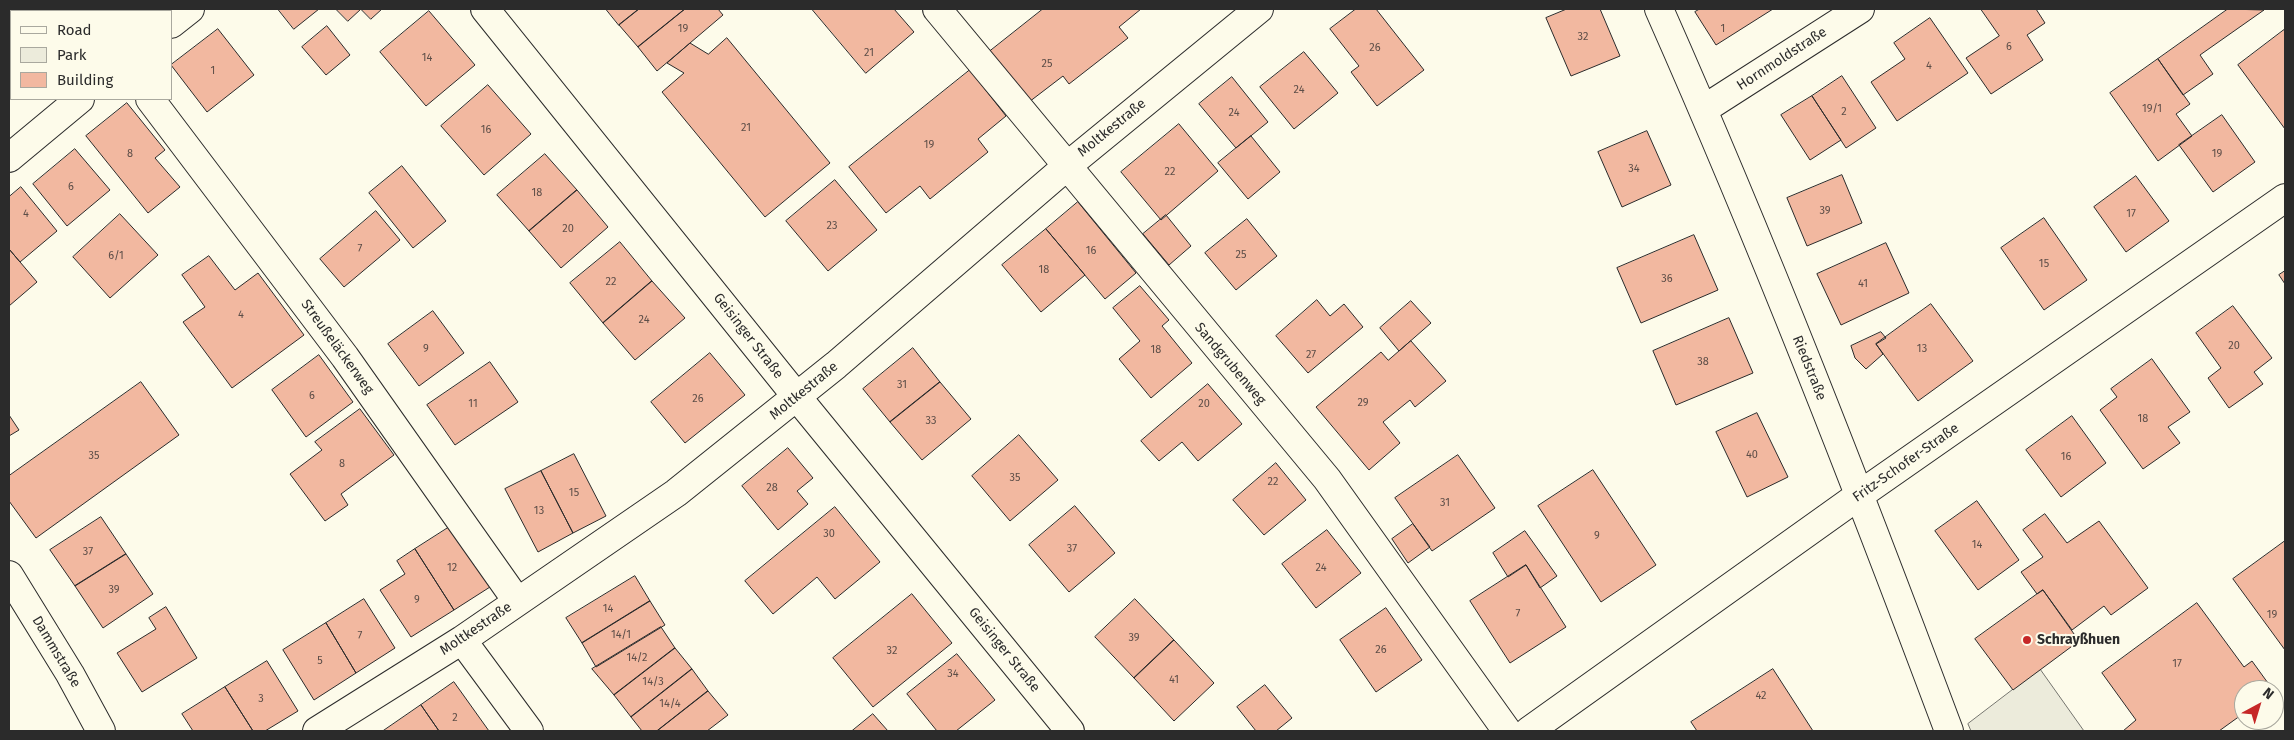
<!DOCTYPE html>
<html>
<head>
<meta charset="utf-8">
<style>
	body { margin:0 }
	#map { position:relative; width:2294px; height:740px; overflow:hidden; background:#fdfbea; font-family:"Fira Sans",sans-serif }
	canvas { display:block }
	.frame { position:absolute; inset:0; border:10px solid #2b2b2b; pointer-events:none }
	.legend { position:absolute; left:10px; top:10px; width:162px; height:90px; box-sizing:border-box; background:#fdfbea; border:1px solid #a9a89e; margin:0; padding:6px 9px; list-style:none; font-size:15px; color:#2b2b2b }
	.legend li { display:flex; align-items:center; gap:10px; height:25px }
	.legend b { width:25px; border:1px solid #a9a89e }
	.north { position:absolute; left:2234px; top:680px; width:50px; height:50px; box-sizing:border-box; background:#fdfbea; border:1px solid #a9a89e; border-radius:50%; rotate:39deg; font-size:14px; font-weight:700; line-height:20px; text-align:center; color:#2b2b2b }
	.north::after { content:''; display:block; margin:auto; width:18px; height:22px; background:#c62828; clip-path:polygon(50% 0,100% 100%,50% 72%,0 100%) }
</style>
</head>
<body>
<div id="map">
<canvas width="2294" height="740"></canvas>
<div class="frame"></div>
<ul class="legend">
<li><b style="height:6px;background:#fdfbea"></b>Road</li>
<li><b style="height:14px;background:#ecebdb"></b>Park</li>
<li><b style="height:14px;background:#f2b8a0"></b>Building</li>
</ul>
<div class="north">N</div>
</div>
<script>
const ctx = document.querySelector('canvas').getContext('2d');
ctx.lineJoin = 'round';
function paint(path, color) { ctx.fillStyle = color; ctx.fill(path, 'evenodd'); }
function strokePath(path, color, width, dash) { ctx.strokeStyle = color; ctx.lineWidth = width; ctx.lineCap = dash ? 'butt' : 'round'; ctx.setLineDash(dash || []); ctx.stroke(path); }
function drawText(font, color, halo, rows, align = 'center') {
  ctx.font = font + ' "Fira Sans",sans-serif'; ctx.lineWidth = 4; ctx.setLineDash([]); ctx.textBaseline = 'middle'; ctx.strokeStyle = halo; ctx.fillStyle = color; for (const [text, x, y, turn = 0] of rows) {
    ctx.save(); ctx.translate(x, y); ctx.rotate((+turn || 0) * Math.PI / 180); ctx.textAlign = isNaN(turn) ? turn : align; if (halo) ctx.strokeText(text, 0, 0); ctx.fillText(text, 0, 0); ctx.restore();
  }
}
const green = new Path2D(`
	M 2040,669 L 2084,731 L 1971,731 L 1968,724 Z`);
paint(green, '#ecebdb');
strokePath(green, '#74746e', 1);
const building = new Path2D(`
	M 278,9 L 319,9 L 294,29 Z
	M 336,9 L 361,9 L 348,21 Z
	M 361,9 L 382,9 L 371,19 Z
	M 606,9 L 639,9 L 619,25 Z
	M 639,9 L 685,9 L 638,47 L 619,25 Z
	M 685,9 L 718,9 L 723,15 L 657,71 L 638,47 Z
	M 812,9 L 894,9 L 914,32 L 866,73 Z
	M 1043,9 L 1141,9 L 1119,27 L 1128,38 L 1069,84 L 1063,76 L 1029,102 L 989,52 Z
	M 1356,9 L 1376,9 L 1424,70 L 1377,106 L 1351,72 L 1359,66 L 1330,29 Z
	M 1567,9 L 1600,9 L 1620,56 L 1571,76 L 1546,18 Z
	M 1700,9 L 1773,9 L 1716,45 L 1695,12 Z
	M 1981,9 L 2036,9 L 2045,23 L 2027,35 L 2043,60 L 1991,94 L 1966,58 L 1999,36 Z
	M 2228,9 L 2264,10 L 2200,55 L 2213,74 L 2183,95 L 2158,59 Z
	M 429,11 L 475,65 L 426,106 L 380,52 Z
	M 1930,18 L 1968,73 L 1897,121 L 1871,82 L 1905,59 L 1894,43 Z
	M 327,26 L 350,55 L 326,75 L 302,47 Z
	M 218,29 L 254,75 L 207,112 L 171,65 Z
	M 2284,30 L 2285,32 L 2285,129 L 2238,65 Z
	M 727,38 L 830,163 L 765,217 L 662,92 L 684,73 L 667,63 L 690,43 L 708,54 Z
	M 9,41 L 11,45 L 11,87 L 9,89 Z
	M 1304,52 L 1338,93 L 1294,129 L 1260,87 Z
	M 2158,59 L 2190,104 L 2176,114 L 2192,136 L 2158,161 L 2110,93 Z
	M 970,70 L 1006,116 L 978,139 L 988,152 L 930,199 L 920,186 L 886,213 L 849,167 Z
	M 1842,76 L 1876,128 L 1846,148 L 1812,96 Z
	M 1232,77 L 1268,122 L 1236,148 L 1199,104 Z
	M 488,85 L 531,134 L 484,175 L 441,126 Z
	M 1812,96 L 1841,140 L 1810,160 L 1781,115 Z
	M 127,103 L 165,150 L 155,158 L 180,187 L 148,213 L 86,136 Z
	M 2222,115 L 2255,162 L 2213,192 L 2179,145 Z
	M 1179,124 L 1218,171 L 1161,220 L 1121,172 Z
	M 1647,131 L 1671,185 L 1622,207 L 1598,152 Z
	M 1251,136 L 1280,172 L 1248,199 L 1218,163 Z
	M 75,149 L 110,190 L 67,226 L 33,184 Z
	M 545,154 L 577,190 L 529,231 L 497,195 Z
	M 402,166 L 446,221 L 413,248 L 369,193 Z
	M 1842,175 L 1862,223 L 1807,246 L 1787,198 Z
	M 2136,176 L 2169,221 L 2126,252 L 2094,207 Z
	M 835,180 L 877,230 L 828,271 L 786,221 Z
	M 21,187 L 57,231 L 20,262 L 9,249 L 9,197 Z
	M 577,190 L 608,227 L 561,268 L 529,231 Z
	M 1078,202 L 1136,273 L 1105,299 L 1046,229 Z
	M 376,211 L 400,240 L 344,287 L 320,259 Z
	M 120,214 L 158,255 L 110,298 L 73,257 Z
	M 1166,215 L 1191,246 L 1169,265 L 1143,234 Z
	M 2044,218 L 2087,280 L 2044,310 L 2001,248 Z
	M 1247,219 L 1277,256 L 1236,290 L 1205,253 Z
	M 1046,229 L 1085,275 L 1041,312 L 1002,265 Z
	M 1694,235 L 1718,290 L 1641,323 L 1617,268 Z
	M 620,242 L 652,281 L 603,323 L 570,283 Z
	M 1886,243 L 1909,293 L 1841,325 L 1817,274 Z
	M 9,249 L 37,282 L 9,306 Z
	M 209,256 L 235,290 L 258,273 L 304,335 L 232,388 L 183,322 L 205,307 L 182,275 Z
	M 2285,271 L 2285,284 L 2279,275 Z
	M 652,281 L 685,318 L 635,360 L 603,323 Z
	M 1140,286 L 1169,320 L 1162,326 L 1192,363 L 1151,398 L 1119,359 L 1140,341 L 1113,308 Z
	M 1317,300 L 1330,316 L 1344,304 L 1363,327 L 1308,373 L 1276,336 Z
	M 1411,301 L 1431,323 L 1399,351 L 1380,328 Z
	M 1931,304 L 1973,361 L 1918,401 L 1876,344 Z
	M 2233,306 L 2272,358 L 2254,372 L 2263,384 L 2229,408 L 2208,378 L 2221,368 L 2196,333 Z
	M 433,311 L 464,353 L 419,386 L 388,344 Z
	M 1729,318 L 1753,373 L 1676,405 L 1653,351 Z
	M 1881,332 L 1886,338 L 1876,344 L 1883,354 L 1866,369 L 1855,358 L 1851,346 Z
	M 1411,341 L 1446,381 L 1415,407 L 1410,400 L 1383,422 L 1400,443 L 1369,470 L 1316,407 L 1381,352 L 1388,360 Z
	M 913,348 L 940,382 L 890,422 L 863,389 Z
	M 710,353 L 745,395 L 685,443 L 651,402 Z
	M 319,355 L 353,402 L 306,437 L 272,390 Z
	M 2152,359 L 2190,412 L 2168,427 L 2180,443 L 2143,469 L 2100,410 L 2117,397 L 2111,389 Z
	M 490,362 L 518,402 L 455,445 L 427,405 Z
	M 141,382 L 179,435 L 36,538 L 9,501 L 9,476 Z
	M 940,382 L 971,419 L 922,460 L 890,422 Z
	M 1208,384 L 1242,424 L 1198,461 L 1182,442 L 1159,461 L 1141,441 Z
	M 360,409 L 394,455 L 341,494 L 348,505 L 325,521 L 290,474 L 322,450 L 315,442 Z
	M 1757,413 L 1788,477 L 1747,497 L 1716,432 Z
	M 9,415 L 19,430 L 9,436 Z
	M 2072,416 L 2106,463 L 2061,497 L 2026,450 Z
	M 1019,435 L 1058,480 L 1010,521 L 972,476 Z
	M 788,448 L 813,478 L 797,491 L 808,504 L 778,530 L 742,486 Z
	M 574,454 L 606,516 L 573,533 L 541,471 Z
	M 1458,455 L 1495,508 L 1432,551 L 1395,498 Z
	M 1276,463 L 1306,500 L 1264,535 L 1233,500 Z
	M 1593,470 L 1656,565 L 1601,602 L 1538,506 Z
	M 541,471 L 573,533 L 538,552 L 505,489 Z
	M 1977,501 L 2019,560 L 1978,590 L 1935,531 Z
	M 1075,506 L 1115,553 L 1069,592 L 1029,545 Z
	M 835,507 L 880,562 L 835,599 L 817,577 L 773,614 L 745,581 Z
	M 2045,514 L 2067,543 L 2099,521 L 2148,588 L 2111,615 L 2104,606 L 2072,630 L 2043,590 L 2037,594 L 2021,572 L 2043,557 L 2023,530 Z
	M 101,517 L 126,554 L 75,586 L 50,550 Z
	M 1413,524 L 1430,547 L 1408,563 L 1392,539 Z
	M 451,526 L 490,587 L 454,610 L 415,549 Z
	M 1327,530 L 1361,573 L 1316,608 L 1282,564 Z
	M 1525,531 L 1557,576 L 1540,588 L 1526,565 L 1508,577 L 1493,553 Z
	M 2285,541 L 2285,650 L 2233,579 Z
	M 415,549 L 454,610 L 411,637 L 380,590 L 405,574 L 397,561 Z
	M 126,554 L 153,594 L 103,628 L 75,586 Z
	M 1526,565 L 1566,627 L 1510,663 L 1470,601 Z
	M 635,576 L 650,601 L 582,643 L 566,618 Z
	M 2043,590 L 2079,641 L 2013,690 L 1975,639 Z
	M 912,594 L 952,643 L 873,707 L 833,658 Z
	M 364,599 L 395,648 L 356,673 L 326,623 Z
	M 1135,599 L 1174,640 L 1134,678 L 1095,637 Z
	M 650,601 L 665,625 L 596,667 L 582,643 Z
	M 2197,603 L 2244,667 L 2252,661 L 2273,690 L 2244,690 L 2244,713 L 2219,731 L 2123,731 L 2136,720 L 2102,673 Z
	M 166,607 L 197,658 L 142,692 L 117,653 L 156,629 L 149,618 Z
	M 1386,608 L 1422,660 L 1376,692 L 1340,640 Z
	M 326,623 L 356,673 L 314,700 L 283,650 Z
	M 661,627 L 675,648 L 614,695 L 592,669 Z
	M 1174,640 L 1214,683 L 1174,721 L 1134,678 Z
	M 675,648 L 692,669 L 631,717 L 614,695 Z
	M 957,654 L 995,700 L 956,731 L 937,731 L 907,694 Z
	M 267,661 L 298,711 L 265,731 L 253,731 L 225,687 Z
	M 692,669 L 708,691 L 657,731 L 642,731 L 631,717 Z
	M 1773,669 L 1813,731 L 1697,731 L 1691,722 Z
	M 454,682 L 489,731 L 439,731 L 421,705 Z
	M 1265,685 L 1292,718 L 1276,731 L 1256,731 L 1237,707 Z
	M 225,687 L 253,731 L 193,731 L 182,714 Z
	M 708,691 L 728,715 L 707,731 L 657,731 Z
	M 421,705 L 439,731 L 383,731 Z
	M 873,714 L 888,731 L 852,731 Z`);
paint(building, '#f2b8a0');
strokePath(building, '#2b2b2b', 1);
const minor = new Path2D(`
	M 485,9 L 797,397 L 1070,731
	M 937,9 L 1327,479 L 1507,731
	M 1659,9 C 1764,246 1858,488 1949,731
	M 171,24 L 190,9
	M 150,99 L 345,357 L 517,601
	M 1704,109 L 1860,9
	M 9,158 L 80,99
	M 9,575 L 70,674 L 101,731
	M 462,640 L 529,731
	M 317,731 L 462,640 L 676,493 L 836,365 L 1066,167 L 1259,9
	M 1529,731 L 1861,494 L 2285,198`);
strokePath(minor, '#2b2b2b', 30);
strokePath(minor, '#fdfbea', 28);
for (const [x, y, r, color] of [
	[2027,640,5,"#c62828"]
]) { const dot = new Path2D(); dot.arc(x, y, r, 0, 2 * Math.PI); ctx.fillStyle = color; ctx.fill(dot); strokePath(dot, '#fdfbea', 2); }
drawText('11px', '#5d4e48', null, [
	["19",683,29],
	["1",1723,29],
	["32",1583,37],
	["6",2009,47],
	["26",1375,48],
	["21",869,53],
	["14",427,58],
	["25",1047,64],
	["4",1929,66],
	["1",213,71],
	["24",1299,90],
	["19/1",2152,109],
	["2",1844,112],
	["24",1234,113],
	["21",746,128],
	["16",486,130],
	["19",929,145],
	["8",130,154],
	["19",2217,154],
	["34",1634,169],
	["22",1170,172],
	["6",71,187],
	["18",537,193],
	["39",1825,211],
	["4",26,214],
	["17",2131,214],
	["23",832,226],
	["20",568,229],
	["7",360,249],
	["16",1091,251],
	["25",1241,255],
	["6/1",116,256],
	["15",2044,264],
	["18",1044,270],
	["36",1667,279],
	["22",611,282],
	["41",1863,284],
	["4",241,315],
	["24",644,320],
	["20",2234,346],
	["9",426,349],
	["13",1922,349],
	["18",1156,350],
	["27",1311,355],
	["38",1703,362],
	["31",902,385],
	["6",312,396],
	["26",698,399],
	["29",1363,403],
	["11",473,404],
	["20",1204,404],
	["18",2143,419],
	["33",931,421],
	["40",1752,455],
	["35",94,456],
	["16",2066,457],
	["8",342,464],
	["35",1015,478],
	["22",1273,482],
	["28",772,488],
	["15",574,493],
	["31",1445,503],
	["13",539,511],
	["30",829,534],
	["9",1597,536],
	["14",1977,545],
	["37",1072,549],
	["37",88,552],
	["12",452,568],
	["24",1321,568],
	["39",114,590],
	["9",417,600],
	["14",608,609],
	["7",1518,614],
	["19",2272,615],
	["14/1",621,635],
	["7",360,636],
	["39",1134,638],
	["26",1381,650],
	["32",892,651],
	["14/2",637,658],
	["5",320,661],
	["17",2177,664],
	["34",953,674],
	["41",1174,680],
	["14/3",653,682],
	["42",1761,696],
	["3",261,699],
	["14/4",670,704],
	["2",455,718]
]);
drawText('14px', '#2b2b2b', '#fdfbea', [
	["Hornmoldstraße",1782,59,-33],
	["Moltkestraße",1112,128,-39],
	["Geisinger Straße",748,336,52],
	["Streußeläckerweg",337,347,54],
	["Sandgrubenweg",1230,364,50],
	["Riedstraße",1809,368,68],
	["Moltkestraße",804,391,-39],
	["Fritz-Schofer-Straße",1906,463,-35],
	["Moltkestraße",476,629,-34],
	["Geisinger Straße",1004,650,51],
	["Dammstraße",56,652,59]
]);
drawText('bold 14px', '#2b2b2b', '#fdfbea', [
	["Schrayßhuen",2037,640]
], 'left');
</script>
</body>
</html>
